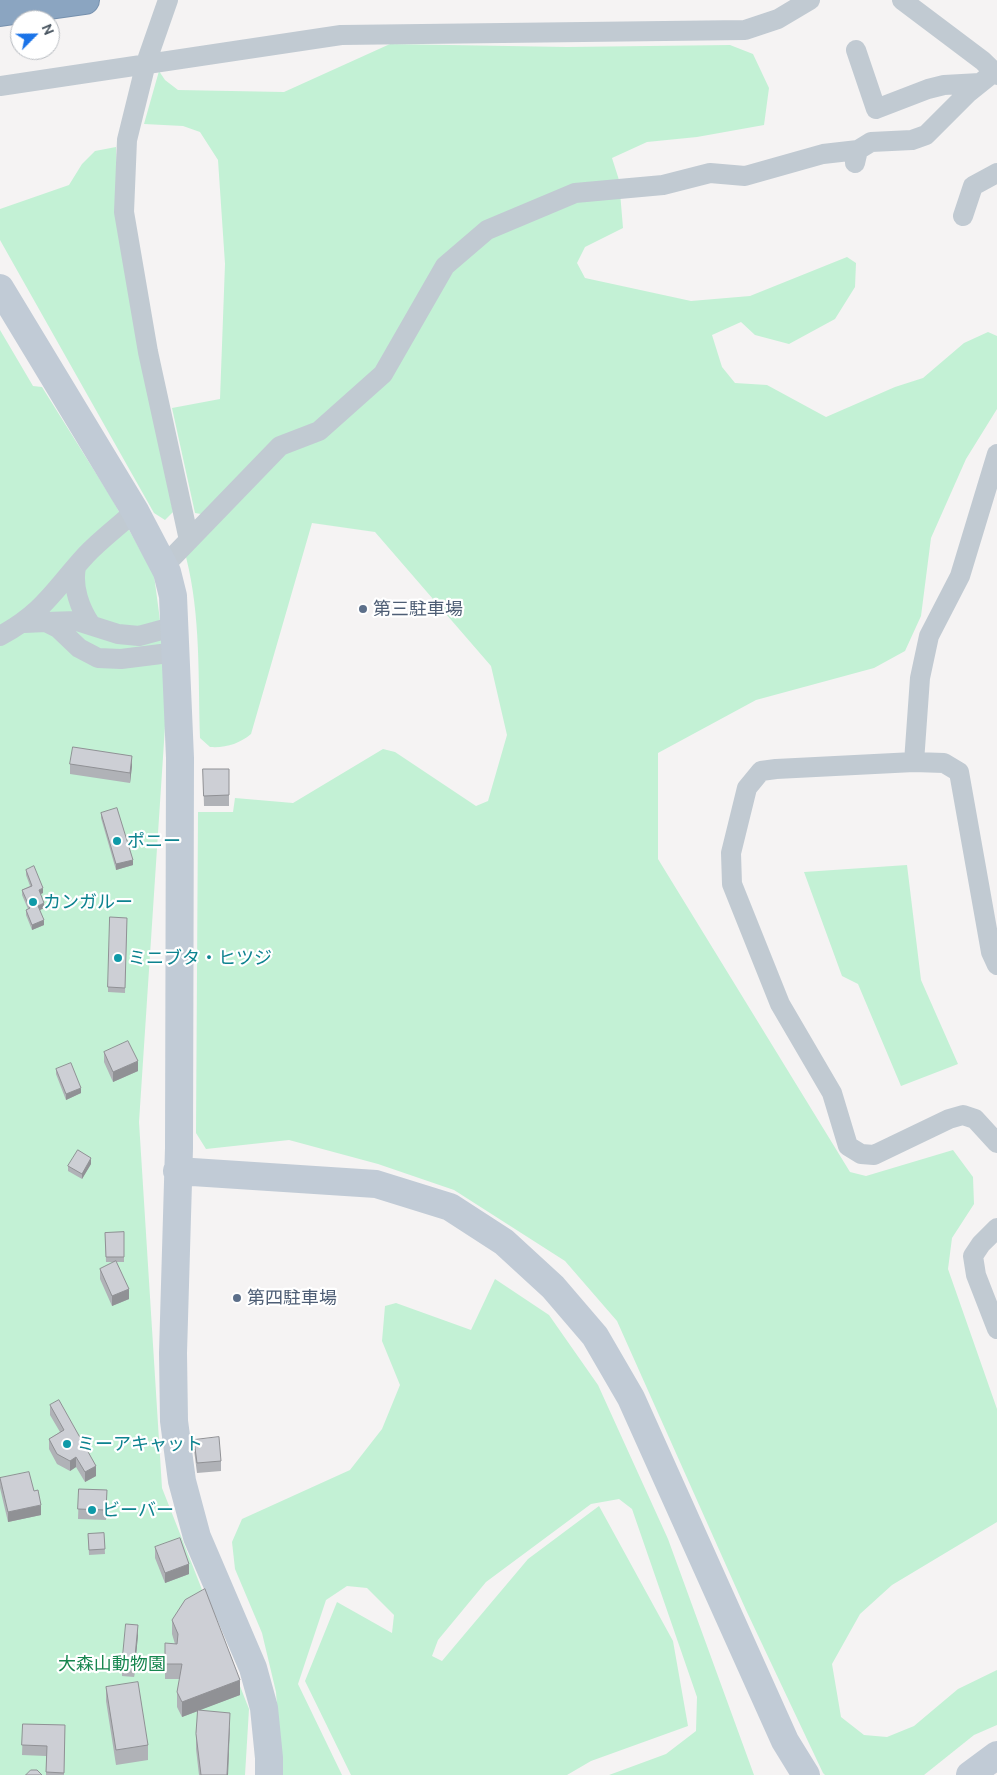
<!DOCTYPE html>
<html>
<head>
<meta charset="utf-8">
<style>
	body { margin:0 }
	#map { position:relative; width:997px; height:1775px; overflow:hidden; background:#f5f3f3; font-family:Ubuntu,sans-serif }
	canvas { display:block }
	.north { position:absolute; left:10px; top:10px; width:50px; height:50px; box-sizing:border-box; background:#fff; border:1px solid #b7bbc0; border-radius:50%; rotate:67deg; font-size:14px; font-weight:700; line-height:20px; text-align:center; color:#4a5661 }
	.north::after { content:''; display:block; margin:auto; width:18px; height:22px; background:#1a73e8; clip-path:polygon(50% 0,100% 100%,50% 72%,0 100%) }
</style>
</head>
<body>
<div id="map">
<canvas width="997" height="1775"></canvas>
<div class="north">N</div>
</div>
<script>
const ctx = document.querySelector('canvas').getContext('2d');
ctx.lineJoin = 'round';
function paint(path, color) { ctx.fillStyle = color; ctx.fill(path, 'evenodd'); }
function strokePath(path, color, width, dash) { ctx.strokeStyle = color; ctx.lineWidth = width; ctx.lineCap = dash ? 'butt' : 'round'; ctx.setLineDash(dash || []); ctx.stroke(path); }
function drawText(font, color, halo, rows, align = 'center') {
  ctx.font = font + ' Ubuntu,"Noto Sans JP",sans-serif'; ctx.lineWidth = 4.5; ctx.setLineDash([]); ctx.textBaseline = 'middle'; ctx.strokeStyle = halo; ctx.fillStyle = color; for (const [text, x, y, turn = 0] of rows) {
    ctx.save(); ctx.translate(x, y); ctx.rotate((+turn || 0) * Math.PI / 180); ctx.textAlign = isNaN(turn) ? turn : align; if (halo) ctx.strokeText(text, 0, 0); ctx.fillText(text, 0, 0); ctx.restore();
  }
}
paint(new Path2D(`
	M 390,44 L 567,47 L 730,45 L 753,54 L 769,88 L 764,125 L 697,137 L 647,142 L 612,158 L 619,180 L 623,228 L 585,247 L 577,263 L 585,278 L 691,301 L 750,296 L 847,257 L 856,263 L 855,287 L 835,319 L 789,344 L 755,335 L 741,322 L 712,335 L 722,367 L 735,383 L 767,385 L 826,417 L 895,387 L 923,378 L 964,343 L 988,332 L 997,336 L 997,409 L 966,459 L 931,538 L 921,616 L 905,651 L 874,668 L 756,700 L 658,753 L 658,859 L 850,1172 L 866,1176 L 953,1150 L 973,1177 L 974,1204 L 952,1238 L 948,1269 L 997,1409 L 997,1522 L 892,1585 L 860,1614 L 832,1664 L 841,1717 L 864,1735 L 887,1737 L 914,1726 L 958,1689 L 997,1670 L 997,1725 L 974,1735 L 924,1775 L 825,1775 L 823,1773 L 746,1610 L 617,1321 L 565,1261 L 454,1190 L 378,1164 L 289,1140 L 206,1149 L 196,1133 L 198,812 L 233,812 L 235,798 L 293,803 L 383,749 L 395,752 L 476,806 L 488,801 L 507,735 L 491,666 L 375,532 L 312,523 L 251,734 C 239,744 226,748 210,747 L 200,738 C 198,678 201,616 186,557 L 219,517 L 195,513 L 172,408 L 220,399 L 225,264 L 218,160 L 200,132 L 183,126 L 144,124 L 159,71 L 165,80 L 178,90 L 284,92 Z
	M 116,147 L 120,235 L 173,512 L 165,520 L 154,513 L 0,240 L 0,209 L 69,185 L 82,164 L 95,151 Z
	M 0,330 L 33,386 L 42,387 L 112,499 L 154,575 L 168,681 L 139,1122 L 162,1488 L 249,1709 L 245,1775 L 0,1775 Z
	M 907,865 L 921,980 L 958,1064 L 901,1086 L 858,984 L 842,976 L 804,872 Z
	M 495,1279 L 549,1315 L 598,1385 L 668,1539 L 754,1775 L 609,1775 L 666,1754 L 696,1731 L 697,1697 L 632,1509 L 619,1499 L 591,1504 L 486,1582 L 438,1640 L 432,1656 L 442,1661 L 528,1559 L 599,1506 L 673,1641 L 688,1726 L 591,1761 L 567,1775 L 351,1775 L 305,1681 L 337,1602 L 392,1633 L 394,1615 L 367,1588 L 347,1586 L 326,1600 L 298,1684 L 342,1775 L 282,1775 L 276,1692 L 262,1633 L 235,1569 L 232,1542 L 242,1519 L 350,1470 L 382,1429 L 400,1385 L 382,1341 L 385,1306 L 396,1303 L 471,1330 Z`), '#c3f1d5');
const highway = new Path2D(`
	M 0,12 L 85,0`);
strokePath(highway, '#7690ad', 30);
strokePath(new Path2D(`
	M 168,0 L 146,63 L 127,140 L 124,212 L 148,352 L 189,540
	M 902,0 L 983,61 L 997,75
	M 856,50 L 876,109 L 928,89 L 944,85 L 980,83
	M 0,86 L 341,35 L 745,30 L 778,19 L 810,0
	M 855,163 L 858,150 L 871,142 L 912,140 L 926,135 L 968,93 L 994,72
	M 963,216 L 973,186 L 997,173
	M 164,566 L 280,446 L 319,431 L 383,374 L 445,266 L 487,230 L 575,193 L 663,185 L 710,173 L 745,176 L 823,154 L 858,150
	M 76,567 C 72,587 80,609 91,625
	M 46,622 L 77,621 L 118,634 L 139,636 L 176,626
	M 24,623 L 46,622 L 58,628 L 79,648 L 98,658 L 121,659 L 177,652
	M 0,636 C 44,612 54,590 86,555 C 101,539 119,526 135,511
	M 914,762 L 920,678 L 929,636 L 960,576 L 997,454
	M 997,965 L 991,952 L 959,772 L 944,763 L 914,762 L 776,769 L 761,771 L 747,788 L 731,853 L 732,884 L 780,1004 L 832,1093 L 848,1146 L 861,1154 L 874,1155 L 949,1119 L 963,1115 L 975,1119 L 997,1143
	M 997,1228 L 981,1244 L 973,1256 L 976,1275 L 997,1329`), '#c1cad2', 20);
strokePath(new Path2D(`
	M 0,288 L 135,511 L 167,572 L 173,596 L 180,758 L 179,1148 L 173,1353 L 174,1421 L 182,1481 L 197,1537 L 253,1668 L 264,1708 L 269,1758 L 269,1775
	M 177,1171 L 376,1184 L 450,1207 L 504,1242 L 553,1287 L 595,1336 L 631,1398 L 785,1741 L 806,1775
	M 970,1775 L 997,1755`), '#c1cbd6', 28);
strokePath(highway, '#8ba5c1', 28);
paint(new Path2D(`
	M 70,764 L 132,766 L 130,783 L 70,774 Z
	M 203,769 L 229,769 L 229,806 L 204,806 Z
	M 101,813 L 133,865 L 116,870 L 101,818 Z
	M 26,870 L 43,893 L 40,894 L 44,908 L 40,910 L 44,925 L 32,930 L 26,915 L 26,910 L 28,909 L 22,895 L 22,890 L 30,886 L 26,875 Z
	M 127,918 L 125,993 L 108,992 L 108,987 Z
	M 104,1052 L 138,1071 L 113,1082 L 104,1062 Z
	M 56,1069 L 81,1093 L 66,1100 L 56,1074 Z
	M 91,1164 L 82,1179 L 68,1171 L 68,1166 Z
	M 124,1232 L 124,1262 L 116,1262 L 129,1299 L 112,1306 L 100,1279 L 100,1269 L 115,1262 L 106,1262 L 105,1233 Z
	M 50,1405 L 96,1476 L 85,1482 L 76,1467 L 70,1471 L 57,1464 L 49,1449 L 49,1439 L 60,1432 L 50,1415 Z
	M 194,1440 L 221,1461 L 221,1471 L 197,1473 L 194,1450 Z
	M 0,1478 L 41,1515 L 8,1522 L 0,1488 Z
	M 79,1489 L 107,1490 L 106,1520 L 78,1519 Z
	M 104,1533 L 105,1554 L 89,1555 L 88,1534 Z
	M 155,1547 L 189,1574 L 165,1583 L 155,1558 Z
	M 172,1620 L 240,1695 L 199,1710 L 230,1728 L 228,1775 L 199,1775 L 196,1749 L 196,1734 L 198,1711 L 182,1717 L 177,1707 L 177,1692 L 180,1679 L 165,1679 L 165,1664 L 175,1644 L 172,1634 Z
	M 138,1635 L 134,1677 L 122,1676 L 122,1666 Z
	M 106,1687 L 148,1745 L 148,1760 L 116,1765 L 106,1701 Z
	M 23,1724 L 65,1725 L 64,1775 L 46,1775 L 46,1756 L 22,1755 Z`), '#b0b2b7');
paint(new Path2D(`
	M 132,756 L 132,766 L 130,783 L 130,773 Z
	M 133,860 L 133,865 L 116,870 L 116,864 Z
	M 43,888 L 43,893 L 39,895 L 39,890 Z
	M 44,903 L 44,908 L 38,911 L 38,906 Z
	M 44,920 L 44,925 L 32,930 L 32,925 Z
	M 138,1061 L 138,1071 L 113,1082 L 113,1072 Z
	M 81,1088 L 81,1093 L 66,1100 L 66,1094 Z
	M 91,1158 L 91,1164 L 82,1179 L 82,1174 Z
	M 129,1289 L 129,1299 L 112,1306 L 112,1296 Z
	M 76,1457 L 76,1467 L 70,1471 L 70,1461 Z
	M 96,1466 L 96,1476 L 85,1482 L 85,1472 Z
	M 41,1505 L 41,1515 L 8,1522 L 8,1512 Z
	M 189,1564 L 189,1574 L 165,1583 L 165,1573 Z
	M 138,1625 L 138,1635 L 134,1677 L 134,1667 Z
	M 240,1680 L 240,1695 L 182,1717 L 182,1702 Z
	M 230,1713 L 228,1775 L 227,1775 Z`), '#909195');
const building = new Path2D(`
	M 73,747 L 132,756 L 130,773 L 70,764 Z
	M 203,769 L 229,769 L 229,795 L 204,796 Z
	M 117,808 L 133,860 L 116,864 L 101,813 Z
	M 34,866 L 43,888 L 39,890 L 44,903 L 38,906 L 44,920 L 32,925 L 26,910 L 30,908 L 22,890 L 32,886 L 26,870 Z
	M 110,917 L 127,918 L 125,988 L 108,987 Z
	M 128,1041 L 138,1061 L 113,1072 L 104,1052 Z
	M 71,1063 L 81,1088 L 66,1094 L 56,1069 Z
	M 78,1150 L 91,1158 L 82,1174 L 68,1166 Z
	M 124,1232 L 124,1257 L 106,1257 L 105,1233 Z
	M 116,1261 L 129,1289 L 112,1296 L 100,1269 Z
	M 59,1400 L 96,1466 L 85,1472 L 76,1457 L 70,1461 L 57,1454 L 49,1439 L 64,1430 L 50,1405 Z
	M 219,1437 L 221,1461 L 197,1463 L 194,1440 Z
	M 29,1472 L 34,1491 L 38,1490 L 41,1505 L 8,1512 L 0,1478 Z
	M 79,1489 L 107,1490 L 106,1510 L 78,1509 Z
	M 104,1533 L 105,1549 L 89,1550 L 88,1534 Z
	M 180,1538 L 189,1564 L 165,1573 L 155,1547 Z
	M 205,1589 L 240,1680 L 182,1702 L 177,1692 L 182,1664 L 165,1664 L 165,1643 L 177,1644 L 178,1634 L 172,1620 L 185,1600 Z
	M 126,1624 L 138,1625 L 134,1667 L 122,1666 Z
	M 138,1682 L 148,1745 L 116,1750 L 106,1687 Z
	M 198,1710 L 230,1713 L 227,1775 L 201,1775 L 196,1734 Z
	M 23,1724 L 65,1725 L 64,1773 L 46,1772 L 47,1746 L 22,1745 Z
	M 31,1770 L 37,1770 L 42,1775 L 26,1775 Z`);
paint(building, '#cdcfd5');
strokePath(building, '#909195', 1);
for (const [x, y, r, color] of [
	[363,609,5,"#5c6f8a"],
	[117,841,5,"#0f9aa8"],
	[33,902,5,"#0f9aa8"],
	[118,958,5,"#0f9aa8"],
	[237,1298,5,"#5c6f8a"],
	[67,1444,5,"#0f9aa8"],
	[92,1510,5,"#0f9aa8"]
]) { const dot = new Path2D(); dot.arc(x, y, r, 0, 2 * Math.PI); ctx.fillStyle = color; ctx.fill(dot); strokePath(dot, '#fff', 2); }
drawText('18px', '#4e5e75', '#fff', [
	["第三駐車場",373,609],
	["第四駐車場",247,1298]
], 'left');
drawText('18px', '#0d838f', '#fff', [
	["ポニー",127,841],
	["カンガルー",43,902],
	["ミニブタ・ヒツジ",128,958],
	["ミーアキャット",77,1444],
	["ビーバー",102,1510]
], 'left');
drawText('18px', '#17864f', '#fff', [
	["大森山動物園",112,1664]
]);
</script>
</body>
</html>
